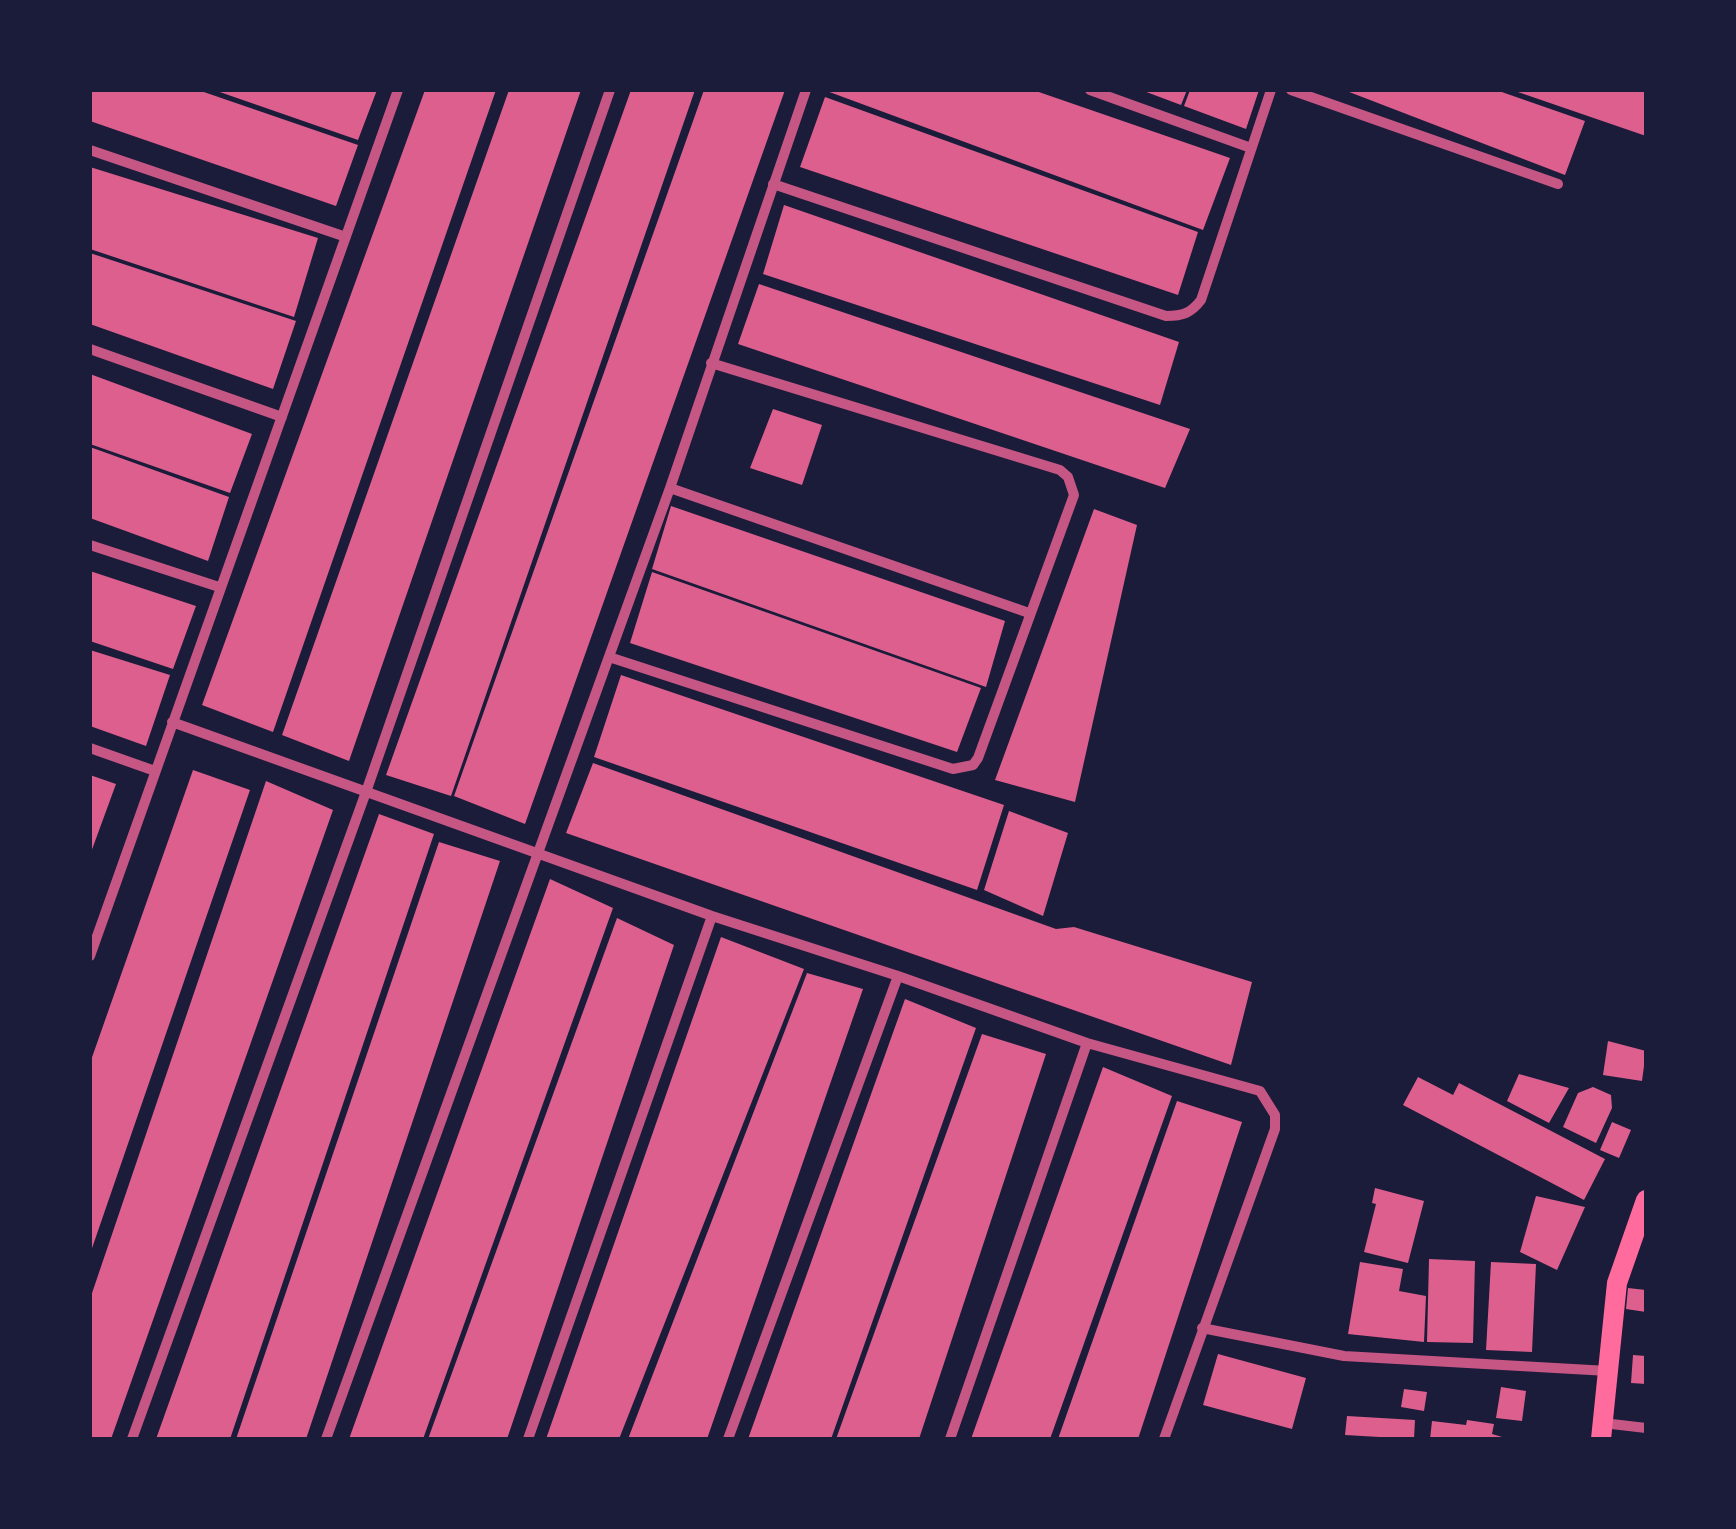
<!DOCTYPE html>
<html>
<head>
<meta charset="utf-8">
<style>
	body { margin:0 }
	#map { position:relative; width:1736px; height:1529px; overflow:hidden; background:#1b1b3a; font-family:"Varela Round",sans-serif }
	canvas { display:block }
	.frame { position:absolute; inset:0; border:92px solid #1b1b3a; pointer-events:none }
</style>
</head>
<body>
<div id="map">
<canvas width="1736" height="1529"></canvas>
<div class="frame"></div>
</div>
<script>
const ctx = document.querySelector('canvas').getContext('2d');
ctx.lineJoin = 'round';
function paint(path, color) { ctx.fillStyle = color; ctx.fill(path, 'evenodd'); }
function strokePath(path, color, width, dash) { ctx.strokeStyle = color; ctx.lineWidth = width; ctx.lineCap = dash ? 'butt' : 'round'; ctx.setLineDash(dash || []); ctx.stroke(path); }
paint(new Path2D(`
	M 90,90 L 198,90 L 358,145 L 336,206 L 90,121 Z
	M 214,90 L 377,90 L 358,140 Z
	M 425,90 L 496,90 L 273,732 L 202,705 Z
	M 509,90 L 581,90 L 349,761 L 282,735 Z
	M 631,90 L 695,90 L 451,796 L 386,775 Z
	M 704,90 L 785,90 L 525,824 L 454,796 Z
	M 824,90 L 1033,90 L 1230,158 L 1203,230 Z
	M 1141,90 L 1187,90 L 1181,105 Z
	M 1190,90 L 1259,90 L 1246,129 L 1184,106 Z
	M 1344,90 L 1496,90 L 1585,121 L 1565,175 Z
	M 1515,90 L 1646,90 L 1646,136 L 1515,91 Z
	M 825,97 L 1198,232 L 1178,295 L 800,167 Z
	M 90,167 L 318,238 L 294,317 L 90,249 Z
	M 784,205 L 1179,342 L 1160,405 L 763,274 Z
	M 90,253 L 296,321 L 273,389 L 90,324 Z
	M 759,284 L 1190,429 L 1165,488 L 738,344 Z
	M 90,374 L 252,434 L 230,493 L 90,444 Z
	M 773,409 L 822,425 L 802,485 L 750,468 Z
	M 90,447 L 229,497 L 208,561 L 90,518 Z
	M 671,506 L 1005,621 L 986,687 L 652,569 Z
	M 1094,509 L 1137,525 L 1075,802 L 995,780 Z
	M 90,571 L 196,606 L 173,669 L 90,641 Z
	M 652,572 L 981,688 L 957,752 L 630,643 Z
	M 90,650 L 170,675 L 146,746 L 90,726 Z
	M 621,675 L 1004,805 L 977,890 L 594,757 Z
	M 593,763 L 1056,929 L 1074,927 L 1252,982 L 1231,1065 L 566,833 Z
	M 193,770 L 250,790 L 90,1254 L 90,1063 Z
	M 90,775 L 116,784 L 90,855 Z
	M 266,781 L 333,810 L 111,1439 L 90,1439 L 90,1299 Z
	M 1009,811 L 1068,833 L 1043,916 L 984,890 Z
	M 379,814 L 434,834 L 230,1439 L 156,1439 Z
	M 439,842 L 500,861 L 306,1439 L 236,1439 Z
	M 550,879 L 613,908 L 423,1439 L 349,1439 Z
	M 617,918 L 674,945 L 507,1439 L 428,1439 Z
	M 721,937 L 804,969 L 619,1439 L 546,1439 Z
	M 807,973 L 863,989 L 707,1439 L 628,1439 Z
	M 905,999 L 976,1028 L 831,1439 L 748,1439 Z
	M 982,1034 L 1046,1054 L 919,1439 L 836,1439 Z
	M 1608,1041 L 1646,1051 L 1642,1081 L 1603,1075 Z
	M 1103,1067 L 1172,1096 L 1050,1439 L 971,1439 Z
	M 1519,1074 L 1569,1088 L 1549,1123 L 1507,1101 Z
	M 1418,1077 L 1453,1095 L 1459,1083 L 1605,1159 L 1584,1200 L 1403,1105 Z
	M 1593,1087 L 1611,1095 L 1612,1108 L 1596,1143 L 1563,1127 L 1578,1093 Z
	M 1177,1101 L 1242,1122 L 1138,1439 L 1058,1439 Z
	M 1612,1122 L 1631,1130 L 1619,1158 L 1600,1150 Z
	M 1375,1188 L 1424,1201 L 1408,1263 L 1364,1252 L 1376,1204 L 1372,1203 Z
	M 1536,1196 L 1585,1207 L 1557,1270 L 1520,1252 Z
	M 1429,1259 L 1475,1261 L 1473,1343 L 1427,1342 Z
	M 1360,1262 L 1403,1269 L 1399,1291 L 1426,1296 L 1424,1342 L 1348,1334 Z
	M 1491,1262 L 1536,1264 L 1532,1352 L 1486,1350 Z
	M 1628,1288 L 1646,1290 L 1646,1312 L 1626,1309 Z
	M 1218,1354 L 1306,1378 L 1292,1429 L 1203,1405 Z
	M 1633,1355 L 1646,1356 L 1646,1384 L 1631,1383 Z
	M 1501,1387 L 1526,1391 L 1522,1421 L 1496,1418 Z
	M 1404,1389 L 1427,1392 L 1424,1411 L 1401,1407 Z
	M 1347,1416 L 1415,1420 L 1414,1439 L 1345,1435 Z
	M 1467,1420 L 1494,1424 L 1492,1434 L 1509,1439 L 1430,1439 L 1432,1421 L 1466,1425 Z`), '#dd5f8e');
strokePath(new Path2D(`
	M 1090,90 L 1251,148
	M 1291,90 L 1558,184
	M 90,150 L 346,237
	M 773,184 L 1166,316 C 1183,316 1191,313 1201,300 L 1271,90
	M 90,349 L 282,417
	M 670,488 L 1029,613
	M 90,545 L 219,587
	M 609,657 L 953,769 L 973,765 L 978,758 L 1074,495 L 1068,477 L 1060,470 L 711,363
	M 172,722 L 712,916 L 898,976 L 1087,1043 L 1260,1091 L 1275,1115 L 1275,1129 L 1164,1439
	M 90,748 L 155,771
	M 90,956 L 398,90
	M 1202,1328 L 1344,1356 L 1608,1371
	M 1603,1423 L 1646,1428
	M 132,1439 L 366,792 L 610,90
	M 326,1439 L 670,488 L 806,90
	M 528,1439 L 712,916
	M 728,1439 L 898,976
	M 950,1439 L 1087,1043`), '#c65784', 10);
strokePath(new Path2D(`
	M 1601,1439 L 1617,1283 L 1646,1200`), '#ff6b9d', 20);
</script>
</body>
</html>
